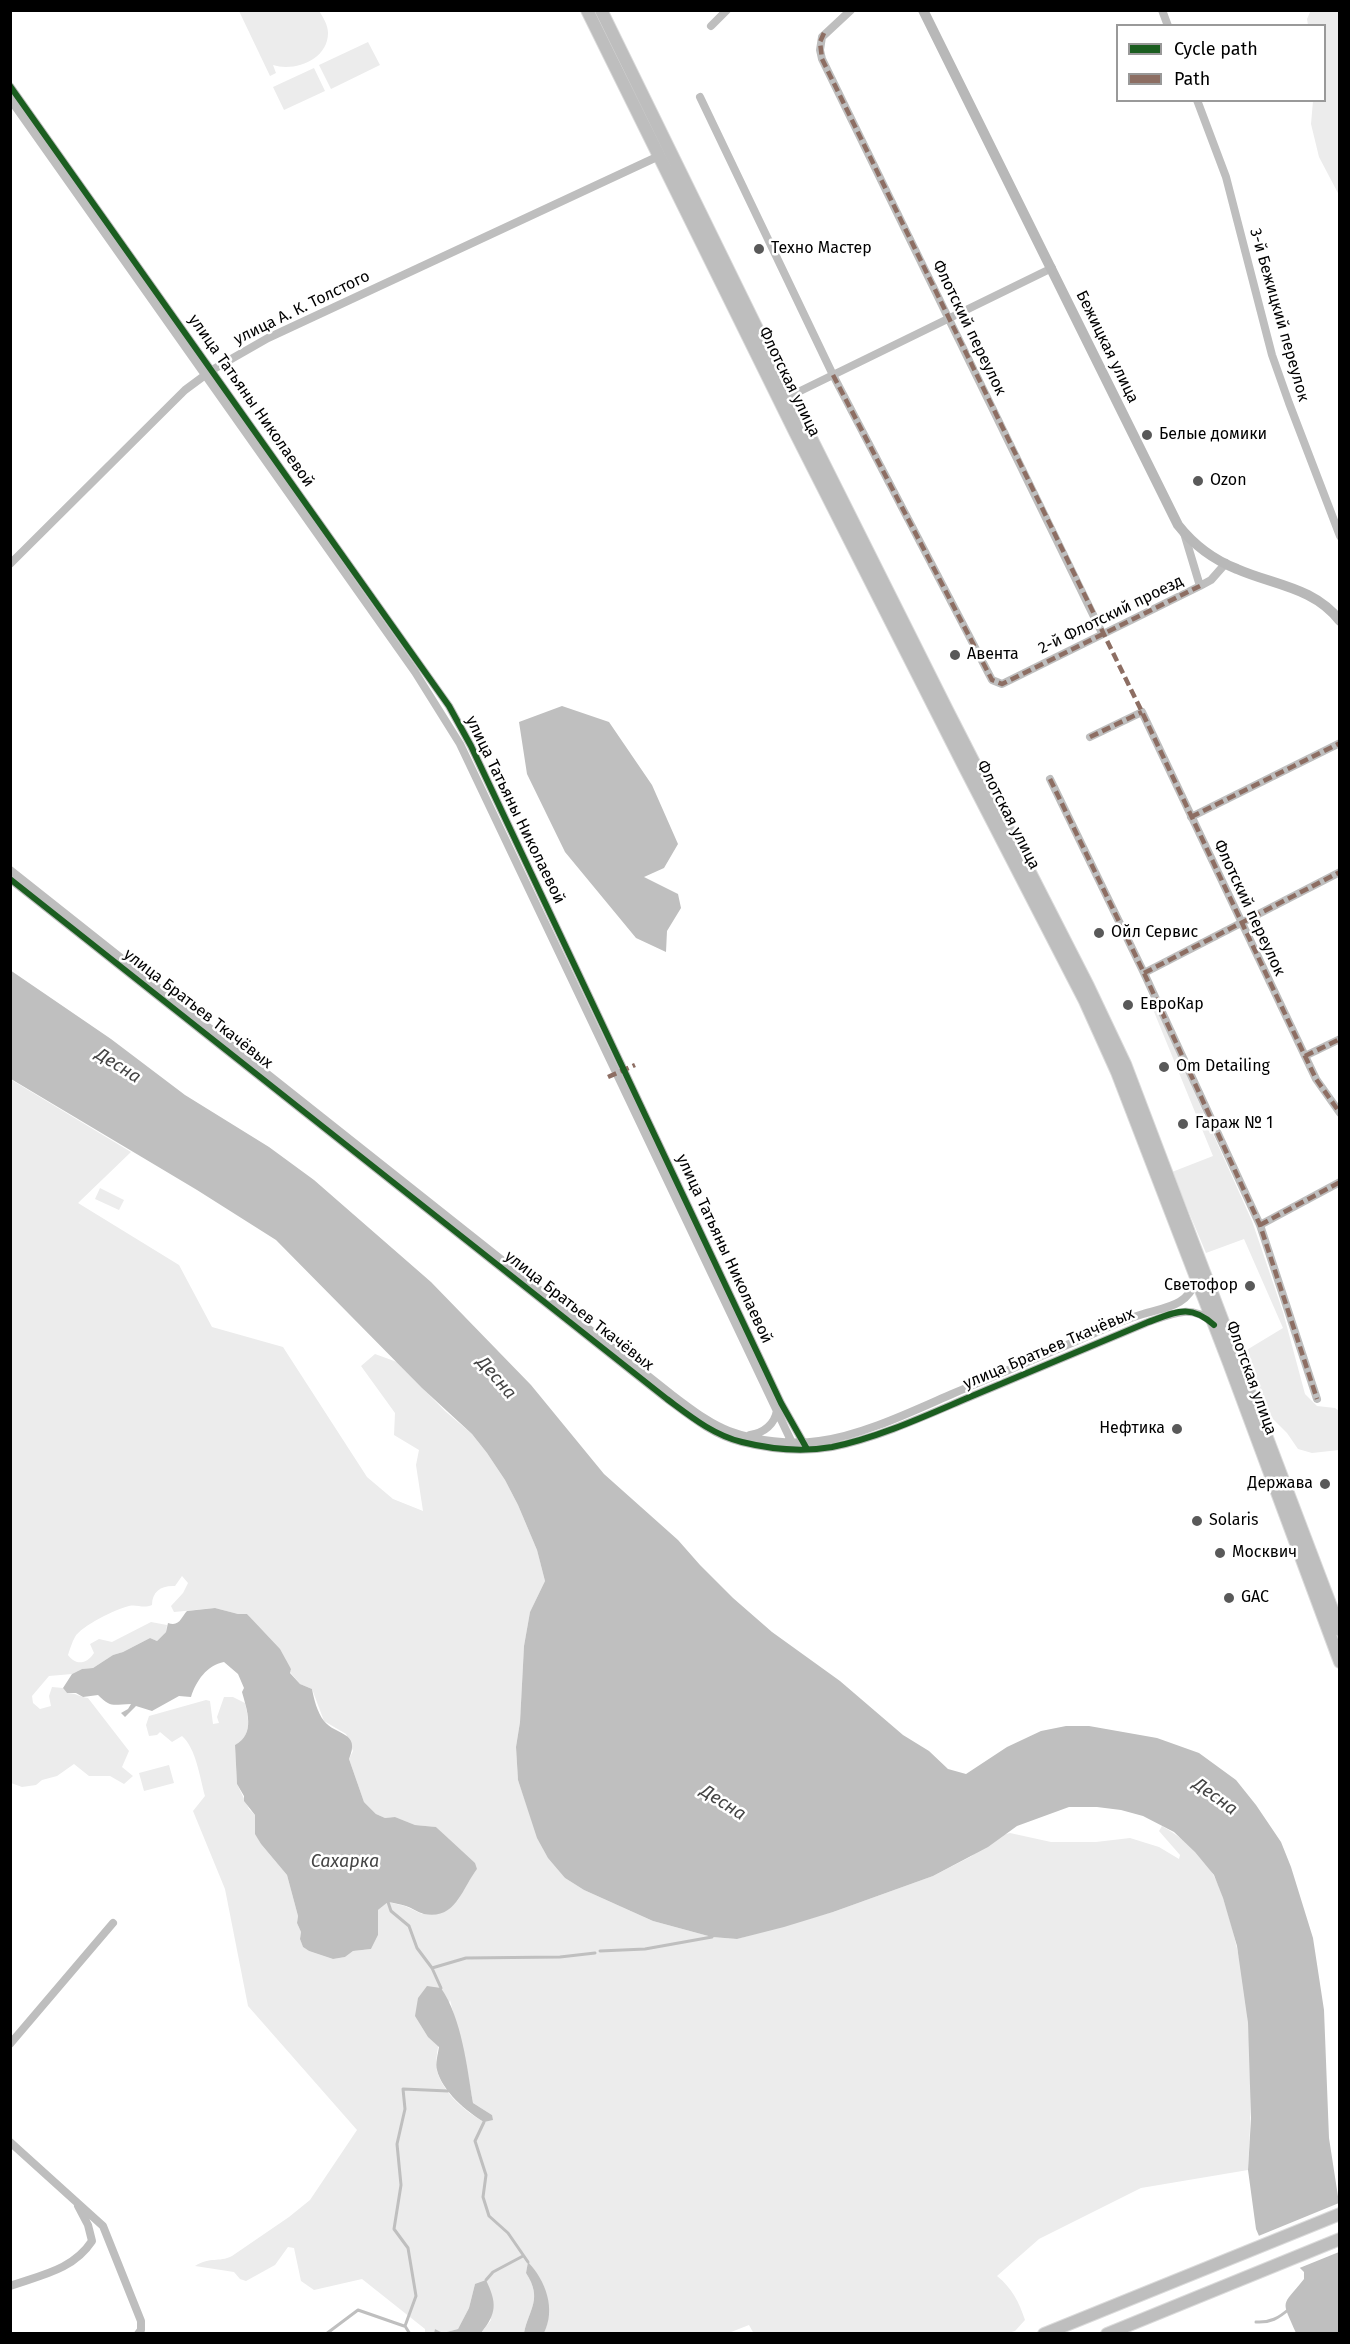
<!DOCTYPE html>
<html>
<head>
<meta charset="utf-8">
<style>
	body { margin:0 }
	#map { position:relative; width:1350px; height:2344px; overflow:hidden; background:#fff; font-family:"Fira Sans",sans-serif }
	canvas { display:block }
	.frame { position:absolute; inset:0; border:12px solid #000; pointer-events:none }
	.legend { position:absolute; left:1116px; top:24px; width:210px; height:78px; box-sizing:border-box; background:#fff; border:2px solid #999; margin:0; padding:8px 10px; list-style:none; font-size:18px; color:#000 }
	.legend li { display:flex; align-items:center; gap:12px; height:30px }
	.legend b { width:30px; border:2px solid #999 }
</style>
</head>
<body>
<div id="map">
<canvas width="1350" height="2344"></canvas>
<div class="frame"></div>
<ul class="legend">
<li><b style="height:8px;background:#1b5e20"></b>Cycle path</li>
<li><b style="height:8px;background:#8d6e63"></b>Path</li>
</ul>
</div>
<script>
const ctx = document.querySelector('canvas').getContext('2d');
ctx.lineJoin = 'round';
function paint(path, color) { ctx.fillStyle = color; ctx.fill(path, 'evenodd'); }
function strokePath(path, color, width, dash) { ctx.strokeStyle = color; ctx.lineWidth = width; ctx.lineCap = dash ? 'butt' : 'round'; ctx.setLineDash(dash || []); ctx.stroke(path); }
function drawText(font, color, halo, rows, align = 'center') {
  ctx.font = font + ' "Fira Sans",sans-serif'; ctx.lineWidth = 5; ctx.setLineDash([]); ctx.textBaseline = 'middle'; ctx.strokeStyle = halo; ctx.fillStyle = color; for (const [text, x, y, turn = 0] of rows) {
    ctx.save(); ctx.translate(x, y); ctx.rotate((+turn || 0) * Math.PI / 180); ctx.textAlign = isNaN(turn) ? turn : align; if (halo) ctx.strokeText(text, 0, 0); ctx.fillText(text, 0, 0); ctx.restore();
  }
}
paint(new Path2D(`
	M 1311,10 L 1339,11 L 1339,195 L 1319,157 L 1311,124 L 1313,101 L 1324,100 L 1324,26 L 1308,25 L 1307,19 Z
	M 239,11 L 319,11 C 323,17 328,25 328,33 C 328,60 294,72 273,65 L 276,73 L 270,76 Z
	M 368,42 L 380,65 L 331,89 L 319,65 Z
	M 314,68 L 325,91 L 284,110 L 273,87 Z
	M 1153,1000 L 1252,1221 L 1283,1312 L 1305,1394 L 1317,1406 L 1335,1408 L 1339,1411 L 1339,1450 L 1312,1453 L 1298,1449 L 1287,1433 L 1269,1415 L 1245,1351 L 1283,1328 L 1244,1239 L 1206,1253 L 1172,1172 L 1213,1156 L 1150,1002 Z
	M 10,1079 L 131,1152 L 78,1203 L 179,1265 L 212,1327 L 283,1347 L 367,1477 L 393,1499 L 423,1511 L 416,1465 L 419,1450 L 394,1435 L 395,1413 L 361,1366 L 375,1354 L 397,1362 L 445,1411 L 472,1434 L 487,1453 L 505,1480 L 518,1505 L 537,1550 L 545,1581 L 530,1612 L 524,1646 L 520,1722 L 516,1747 L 518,1780 L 538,1838 L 565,1878 L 584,1890 L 653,1921 L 712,1937 L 737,1939 L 833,1912 L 933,1876 L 970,1857 L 1002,1835 L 1010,1833 L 1051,1842 L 1096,1842 L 1130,1838 L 1159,1847 L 1179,1859 L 1180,1855 L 1159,1831 L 1162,1826 C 1182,1837 1204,1856 1214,1876 C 1222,1891 1226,1908 1231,1924 C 1253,2003 1253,2089 1248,2170 L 1141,2188 L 1039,2239 L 997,2276 C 1012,2288 1019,2302 1025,2320 L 1015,2331 L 1008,2333 L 754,2334 L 749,2325 L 726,2334 L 544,2333 C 556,2308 539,2286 528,2263 L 526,2273 C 543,2299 529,2309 524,2333 L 481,2333 L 491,2320 L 475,2284 L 469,2308 L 458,2329 L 443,2333 L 435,2329 L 434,2333 L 425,2333 L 425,2329 L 362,2279 L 314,2290 L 301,2281 L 294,2248 L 288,2247 L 275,2265 L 246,2281 L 240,2279 L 234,2272 L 195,2266 C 211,2256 218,2263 232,2256 L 289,2217 L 310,2200 L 357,2130 L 248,2006 L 225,1889 L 193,1811 L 205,1796 C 200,1778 196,1748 182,1736 L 172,1742 L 160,1732 L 157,1735 L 149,1736 L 146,1725 L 149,1716 L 206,1700 L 210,1701 L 213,1724 L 219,1723 L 217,1717 L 224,1697 L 233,1697 L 245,1703 C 249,1720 252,1736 235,1745 L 237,1784 L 249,1809 L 255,1815 L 256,1834 L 261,1844 L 287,1875 L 298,1916 L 297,1923 L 301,1932 L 300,1939 L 303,1947 L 309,1951 L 333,1959 L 345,1957 L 353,1951 L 371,1949 L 378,1935 L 378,1910 L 388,1902 L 405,1906 L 422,1914 L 458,1900 L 467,1882 L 477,1869 L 436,1827 L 415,1825 L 395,1817 L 385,1818 L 376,1814 L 364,1802 L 349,1759 L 353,1751 L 346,1734 L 324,1721 L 312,1689 L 300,1684 L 290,1672 L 291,1669 L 247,1614 L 238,1614 L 215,1608 L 174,1612 L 171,1606 L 183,1593 L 188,1583 L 182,1576 L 175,1586 C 162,1585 152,1591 152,1605 C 143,1609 137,1604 129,1606 C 116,1609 81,1626 75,1637 C 72,1642 70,1649 68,1655 C 76,1666 87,1664 94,1653 L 90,1644 L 99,1639 L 112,1642 L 151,1622 L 167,1625 L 166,1632 L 157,1641 L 150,1638 L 123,1652 L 113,1655 L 93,1668 L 82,1669 L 72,1674 L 49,1676 L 32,1696 L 33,1703 L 40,1709 L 51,1706 L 49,1696 L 52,1687 L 63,1688 L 67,1693 C 76,1693 80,1697 88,1698 L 129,1751 L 122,1767 L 133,1776 L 124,1784 L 110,1776 L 89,1776 L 74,1764 L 57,1776 L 42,1780 L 36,1785 L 22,1787 L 11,1783 ZM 450,2000 L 464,2054 L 473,2103 L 492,2115 L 484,2122 C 466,2112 443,2093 437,2071 C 433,2057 446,2016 450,2000 Z
	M 100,1188 L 124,1200 L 119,1210 L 95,1199 Z
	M 169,1765 L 174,1783 L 144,1791 L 139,1773 Z`), '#ececec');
paint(new Path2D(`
	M 562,706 L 609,722 L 652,785 L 678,844 L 664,868 L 644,877 L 678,894 L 681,908 L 667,931 L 666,952 L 636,938 L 565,852 L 527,774 L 519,722 Z
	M 10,970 L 111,1039 L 185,1095 L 269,1147 L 314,1180 L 431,1282 L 531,1385 L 604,1474 L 678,1540 L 700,1565 L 733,1598 L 772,1632 L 840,1681 L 903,1735 L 929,1751 L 948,1769 L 966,1774 L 1007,1747 L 1041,1731 L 1066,1726 L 1089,1726 L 1157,1738 L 1199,1753 L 1236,1780 L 1256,1805 L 1281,1842 L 1291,1867 L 1313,1938 L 1324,2010 L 1329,2138 L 1339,2203 L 1339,2333 L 1296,2333 C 1281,2298 1281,2308 1304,2279 L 1304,2272 L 1295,2263 L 1268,2257 L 1256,2229 L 1248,2170 L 1251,2118 L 1248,2023 L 1237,1946 L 1223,1898 L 1214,1875 L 1195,1852 L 1174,1832 L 1143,1816 L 1121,1810 L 1097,1807 L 1069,1807 L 1017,1826 L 988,1847 L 933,1876 L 833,1912 L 784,1927 L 737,1939 L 712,1937 L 653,1921 L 584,1890 L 565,1878 L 548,1858 L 537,1838 L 518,1780 L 516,1747 L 520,1722 L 524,1646 L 530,1612 L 545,1581 L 537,1550 L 518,1505 L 505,1480 L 487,1453 L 472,1434 L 422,1388 L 276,1240 L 197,1190 L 11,1079 Z
	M 215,1608 L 238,1614 L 247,1614 L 280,1649 L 291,1669 L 290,1673 L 300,1684 L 312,1689 C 314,1699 317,1712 324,1721 C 336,1736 361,1731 349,1759 L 364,1802 L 376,1814 L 385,1818 L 395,1817 L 415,1825 L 436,1827 L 475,1863 L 477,1869 C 461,1890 456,1920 424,1914 C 417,1912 412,1908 406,1906 C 400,1904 394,1903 388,1902 L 378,1910 L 378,1935 L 371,1949 L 353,1951 L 345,1957 L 333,1959 L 309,1951 L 303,1947 L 300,1939 L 301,1932 L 297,1923 L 298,1916 L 287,1875 L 261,1844 L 255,1834 L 255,1815 L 244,1801 L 244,1796 L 237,1784 L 235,1745 C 256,1734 247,1710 242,1692 L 244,1688 L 238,1674 L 224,1662 C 207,1665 196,1681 191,1697 L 179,1696 L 152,1711 L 136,1706 L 125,1717 L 121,1713 L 128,1709 L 131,1704 C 114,1704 112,1709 98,1695 L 83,1697 L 76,1693 L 67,1693 L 63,1688 L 72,1674 L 82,1669 L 93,1668 L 113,1655 L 123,1652 L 150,1638 L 157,1641 L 166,1632 L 168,1623 C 180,1627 181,1617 187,1611 Z
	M 427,1986 L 441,1988 C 462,2019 467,2067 473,2103 L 492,2115 L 493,2120 L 484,2122 C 467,2112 442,2091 437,2070 C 435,2064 438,2054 439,2047 L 428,2037 L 415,2016 L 418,1998 Z
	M 528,2262 C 546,2281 556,2309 544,2333 L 524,2333 C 529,2309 543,2299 526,2273 Z
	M 486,2280 C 497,2303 497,2313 481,2333 L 434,2333 L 435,2329 L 443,2333 L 458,2329 L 469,2308 L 475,2284 Z`), '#bfbfbf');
paint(new Path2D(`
	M 1339,2203 L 1339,2252 L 1297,2269 L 1293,2266 L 1272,2263 L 1265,2258 L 1256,2237 Z`), '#fff');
strokePath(new Path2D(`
	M 388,1902 L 391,1911 L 409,1926 L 417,1948 L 432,1968 L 441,1988
	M 600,1951 L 645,1949 L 712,1937
	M 432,1968 L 466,1958 L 560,1957 L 595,1953
	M 484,2122 L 475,2141 L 486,2175 L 483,2197 L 489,2216 L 508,2233 L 528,2262
	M 486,2280 L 493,2272 L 523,2256
	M 1256,2322 C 1270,2323 1279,2318 1289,2309
	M 326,2334 L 358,2310 L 404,2326
	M 410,2334 L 405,2326 L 416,2296 L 408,2248 L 394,2229 L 401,2185 L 397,2144 L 405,2109 L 403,2089 L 448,2091`), '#bfbfbf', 3);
const primary = new Path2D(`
	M 587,10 L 795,432 L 963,764 L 1085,1001 L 1117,1072 L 1229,1363 L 1340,1662
	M 601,10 L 790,396 L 947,710 L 1088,986 L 1125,1064 L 1340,1630
	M 1044,2334 L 1340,2214
	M 1107,2334 L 1340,2239`);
strokePath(primary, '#dbdbdb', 14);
strokePath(new Path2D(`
	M 851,10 L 822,37 L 820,50 L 822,59 L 1102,633
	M 1162,10 L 1168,26
	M 711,26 L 727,10
	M 10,86 L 449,706 L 471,746 L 781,1403 L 807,1449
	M 700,97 L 833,375 L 992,680 L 1002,684 L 1200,586
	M 10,99 L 415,672 L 460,744 L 795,1449
	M 1197,100 L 1226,177 L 1272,355 L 1289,403 L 1340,536
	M 790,396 L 1052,268
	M 1184,533 L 1200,586 L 1211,580 L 1226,563
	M 10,564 L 185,390 L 212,370 L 268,338 L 659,156
	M 1090,737 L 1142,712 L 1305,1056 L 1316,1079 L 1340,1113
	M 1050,779 L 1144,973 L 1260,1225 L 1317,1399
	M 1191,817 L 1340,743
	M 10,870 L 672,1395 C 690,1408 708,1423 729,1431 C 756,1441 791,1445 819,1441 C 861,1436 913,1411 952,1394 C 1006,1371 1061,1348 1115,1324 C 1124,1321 1133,1317 1143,1314 C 1166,1307 1188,1306 1196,1280
	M 10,879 L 667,1399 C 690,1416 713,1435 742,1442 C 770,1449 803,1452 832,1447 C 877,1438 923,1417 965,1399 C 1025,1374 1085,1349 1146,1323 C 1169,1315 1191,1303 1211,1322
	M 1144,973 L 1340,872
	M 1305,1056 L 1340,1039
	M 1260,1225 L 1340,1182
	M 750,1435 C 764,1433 775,1424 777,1410
	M 10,2044 L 113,1923
	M 10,2142 L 103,2226 L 141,2321 L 141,2330 L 138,2334
	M 10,2286 C 41,2275 73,2270 92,2241 L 88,2225 L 78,2206`), '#bebebe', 8);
strokePath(new Path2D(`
	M 923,10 L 1178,525 C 1193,544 1214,560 1237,569 C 1273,585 1314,587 1340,621`), '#b8b8b8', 10);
strokePath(primary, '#bebebe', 12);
strokePath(new Path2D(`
	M 824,33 L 820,42 L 822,59 L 1142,712 L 1305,1056 L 1316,1079 L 1340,1113
	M 833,375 L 992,680 L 1002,684 L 1200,586
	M 1090,737 L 1142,712
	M 1050,779 L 1144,973 L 1260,1225 L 1317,1399
	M 1191,817 L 1340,743
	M 1144,973 L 1340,872
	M 1305,1056 L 1340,1039
	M 608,1077 L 635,1065
	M 1260,1225 L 1340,1182`), '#8d6e63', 4.5, [9, 4.5]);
strokePath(new Path2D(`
	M 10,86 L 449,706 L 471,746 L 781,1403 L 807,1449
	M 10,879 L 667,1399 C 690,1416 713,1435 742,1442 C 770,1449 803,1452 832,1447 C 877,1438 923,1417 965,1399 C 1025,1374 1085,1349 1146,1323 C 1174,1313 1189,1302 1214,1325`), '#1b5e20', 6);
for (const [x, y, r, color] of [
	[759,249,6,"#595959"],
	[1147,435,6,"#595959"],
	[1198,481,6,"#595959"],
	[955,655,6,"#595959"],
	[1099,933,6,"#595959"],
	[1128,1005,6,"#595959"],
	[1164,1067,6,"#595959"],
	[1183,1124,6,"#595959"],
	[1250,1286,6,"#595959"],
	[1177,1429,6,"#595959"],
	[1325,1484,6,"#595959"],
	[1197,1521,6,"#595959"],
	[1220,1553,6,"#595959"],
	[1229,1598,6,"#595959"]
]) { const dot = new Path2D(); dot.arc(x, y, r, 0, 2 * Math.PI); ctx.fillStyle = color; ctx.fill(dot); strokePath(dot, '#fff', 2); }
drawText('16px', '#000', '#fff', [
	["Техно Мастер",771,249],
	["Белые домики",1159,435],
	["Ozon",1210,481],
	["Авента",967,655],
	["Ойл Сервис",1111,933],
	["ЕвроКар",1140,1005],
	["Om Detailing",1176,1067],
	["Гараж № 1",1195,1124],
	["Светофор",1238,1286,"right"],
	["Нефтика",1165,1429,"right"],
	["Держава",1313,1484,"right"],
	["Solaris",1209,1521],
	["Москвич",1232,1553],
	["GAC",1241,1598]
], 'left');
drawText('16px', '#000', '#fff', [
	["улица А. К. Толстого",302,308,-26],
	["3-й Бежицкий переулок",1279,315,74],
	["Флотский переулок",969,328,64],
	["Бежицкая улица",1107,347,64],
	["Флотская улица",789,382,64],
	["улица Татьяны Николаевой",251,401,55],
	["2-й Флотский проезд",1111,615,-26],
	["улица Татьяны Николаевой",515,810,64],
	["Флотская улица",1008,815,63],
	["Флотский переулок",1249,908,65],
	["улица Братьев Ткачёвых",198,1009,38],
	["улица Татьяны Николаевой",724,1249,65],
	["улица Братьев Ткачёвых",579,1311,38],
	["улица Братьев Ткачёвых",1049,1349,-23],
	["Флотская улица",1251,1378,70]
]);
drawText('italic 18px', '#444', '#fff', [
	["Десна",118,1066,32],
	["Десна",496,1378,49],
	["Десна",1215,1797,36],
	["Десна",723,1803,33],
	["Сахарка",345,1862]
]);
</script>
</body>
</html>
